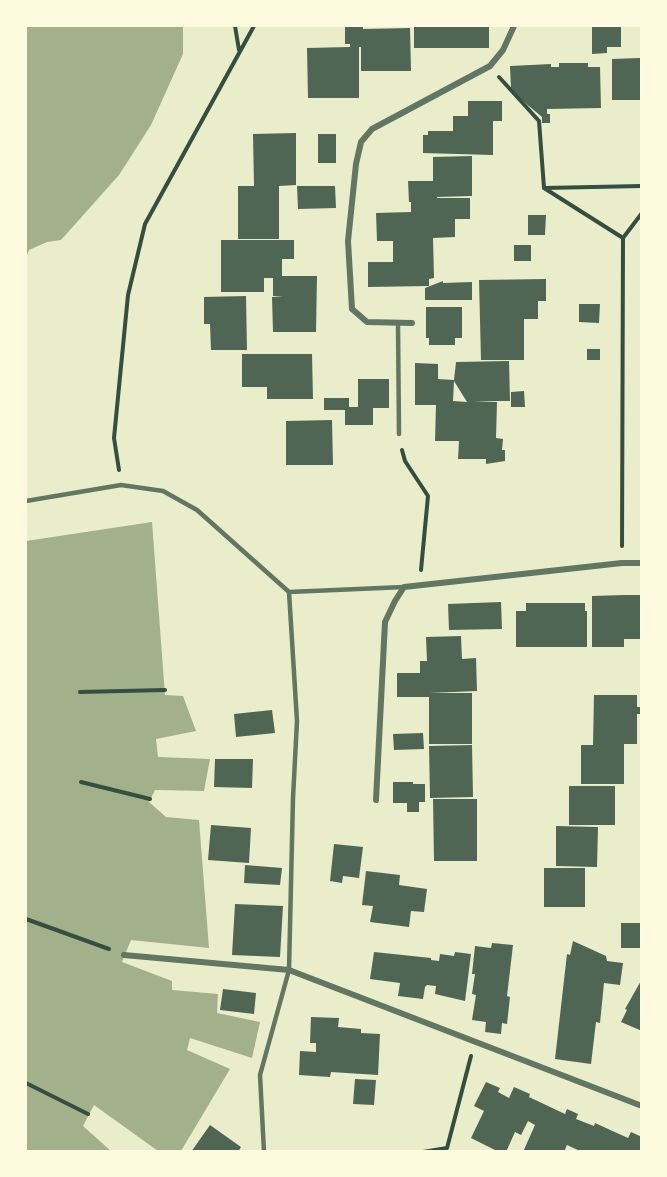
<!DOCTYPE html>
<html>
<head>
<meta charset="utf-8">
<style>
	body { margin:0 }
	#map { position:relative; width:667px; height:1177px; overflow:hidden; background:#e9edc9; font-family:"Noto Sans",sans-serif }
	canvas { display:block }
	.frame { position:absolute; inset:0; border:27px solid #fefae0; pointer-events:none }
</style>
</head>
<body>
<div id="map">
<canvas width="667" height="1177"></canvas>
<div class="frame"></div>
</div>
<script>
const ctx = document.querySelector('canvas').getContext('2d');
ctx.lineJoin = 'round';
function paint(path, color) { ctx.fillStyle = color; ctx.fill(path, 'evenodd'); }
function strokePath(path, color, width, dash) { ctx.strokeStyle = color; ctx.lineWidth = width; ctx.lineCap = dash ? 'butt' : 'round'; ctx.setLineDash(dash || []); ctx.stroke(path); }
paint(new Path2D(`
	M 26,26 L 183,26 L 183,54 L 151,125 L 119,175 L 61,240 L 47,242 L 29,250 L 26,258 Z
	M 152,522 L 165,695 L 183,696 L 196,731 L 156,739 L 158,757 L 210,759 L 204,791 L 155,790 L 149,802 L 166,817 L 199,820 L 209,948 L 131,940 L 122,962 L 172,981 L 172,990 L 218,994 L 217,1013 L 260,1022 L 252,1058 L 190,1038 L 187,1050 L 230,1069 L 181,1151 L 158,1151 L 94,1105 L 83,1126 L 111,1151 L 26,1152 L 26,541 Z`), '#a3b18a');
paint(new Path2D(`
	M 345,26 L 363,26 L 363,29 L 410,28 L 411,71 L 361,71 L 361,47 L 359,47 L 359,98 L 308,98 L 307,48 L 350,47 L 350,44 L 345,44 Z
	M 414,26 L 489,26 L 489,48 L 414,48 Z
	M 592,26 L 621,26 L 621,47 L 607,47 L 607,53 L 592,54 Z
	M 639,58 L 642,58 L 642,100 L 612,100 L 612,59 Z
	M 559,63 L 588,63 L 588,67 L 600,67 L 601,108 L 547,109 L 547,114 L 550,114 L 550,123 L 542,123 L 542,117 L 523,101 L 511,88 L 510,66 L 551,64 L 551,67 L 559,67 Z
	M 468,101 L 502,101 L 502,121 L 493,121 L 493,155 L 423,153 L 423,135 L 428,135 L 428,131 L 453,131 L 453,116 L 468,116 Z
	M 296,133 L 296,185 L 279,186 L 279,239 L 238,239 L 238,186 L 254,186 L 253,134 Z
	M 318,134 L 336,134 L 336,163 L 318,163 Z
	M 472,156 L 472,196 L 437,197 L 437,198 L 470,198 L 470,219 L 455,219 L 455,237 L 433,238 L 434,278 L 429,279 L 429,286 L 368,287 L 368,262 L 393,262 L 393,241 L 377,241 L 376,213 L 411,212 L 411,202 L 409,202 L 408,181 L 433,181 L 433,157 Z
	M 297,186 L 335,186 L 336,208 L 298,209 Z
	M 528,215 L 546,215 L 545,235 L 528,235 Z
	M 221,240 L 294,240 L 294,259 L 282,259 L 282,276 L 317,276 L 316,332 L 273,332 L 272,297 L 283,297 L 273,296 L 273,278 L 264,278 L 264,292 L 221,292 Z
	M 514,245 L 531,245 L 531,261 L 514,261 Z
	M 546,279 L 546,301 L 538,301 L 538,319 L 524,319 L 524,360 L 481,360 L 479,280 Z
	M 443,281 L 443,283 L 472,282 L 472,300 L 425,300 L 425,288 Z
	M 246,296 L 247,350 L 211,350 L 210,324 L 204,324 L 204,297 Z
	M 579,304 L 600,304 L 599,323 L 579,322 Z
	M 426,307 L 462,307 L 462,338 L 455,338 L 455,345 L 429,345 L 429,338 L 426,338 Z
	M 587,349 L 600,349 L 600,360 L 587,360 Z
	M 242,354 L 312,354 L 313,399 L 267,399 L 267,387 L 242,387 Z
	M 509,361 L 510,401 L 473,401 L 497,402 L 496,438 L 503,439 L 502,450 L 505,450 L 505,461 L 486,464 L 486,459 L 458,459 L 459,441 L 435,441 L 436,405 L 415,405 L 415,363 L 438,364 L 438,379 L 454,380 L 456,362 ZM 454,381 L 467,402 L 453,401 Z
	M 358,379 L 389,379 L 389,408 L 373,408 L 373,425 L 345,425 L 345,410 L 324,410 L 324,398 L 349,398 L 349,407 L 358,407 Z
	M 524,391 L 525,407 L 511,407 L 511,392 Z
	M 332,420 L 333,465 L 286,465 L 286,421 Z
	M 624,595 L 642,595 L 642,639 L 624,639 L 624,647 L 592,647 L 592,596 Z
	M 501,602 L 502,629 L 449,630 L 448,604 Z
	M 526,603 L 585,603 L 585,611 L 587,611 L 587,647 L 516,647 L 516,611 L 526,611 Z
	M 461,636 L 462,659 L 476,658 L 477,691 L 429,693 L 472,693 L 472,744 L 429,744 L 429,697 L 397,697 L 397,673 L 420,673 L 420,661 L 427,661 L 426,637 Z
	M 594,695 L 637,695 L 637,707 L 642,707 L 642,714 L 637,714 L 637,744 L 624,744 L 624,784 L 581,784 L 581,745 L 593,745 Z
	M 272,710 L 275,733 L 236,737 L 234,714 Z
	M 423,733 L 424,749 L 394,750 L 393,734 Z
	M 472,745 L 473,797 L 430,798 L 429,746 Z
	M 215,759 L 253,759 L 252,788 L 214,787 Z
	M 393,782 L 413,782 L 413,784 L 425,784 L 425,802 L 419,802 L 419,812 L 407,812 L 407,803 L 393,803 Z
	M 569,786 L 615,786 L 615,825 L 569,825 Z
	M 433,799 L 477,799 L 477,861 L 434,861 Z
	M 211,825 L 251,828 L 249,863 L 208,860 Z
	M 556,826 L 598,827 L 597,867 L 556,866 Z
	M 334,844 L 363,847 L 359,878 L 343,876 L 342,883 L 330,881 Z
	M 245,865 L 282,868 L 280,885 L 244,883 Z
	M 544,868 L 585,868 L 585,907 L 544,907 Z
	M 366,871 L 400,875 L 399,885 L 427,889 L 424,912 L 411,911 L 409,927 L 370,922 L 373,906 L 362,905 Z
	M 235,904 L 283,906 L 280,957 L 232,955 Z
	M 621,923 L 642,923 L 642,948 L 621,948 Z
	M 573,941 L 606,956 L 607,961 L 623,963 L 620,985 L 604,983 L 600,1023 L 596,1022 L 591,1064 L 555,1059 L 567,954 L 570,955 Z
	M 492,943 L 513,945 L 507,996 L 510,997 L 507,1024 L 502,1023 L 501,1034 L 485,1032 L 486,1022 L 472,1020 L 476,995 L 472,994 L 475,974 L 472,974 L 475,946 L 491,948 Z
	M 374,952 L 431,958 L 431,960 L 439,961 L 440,954 L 454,956 L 455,952 L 471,954 L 465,1001 L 435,994 L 436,986 L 427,985 L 425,987 L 423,999 L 398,996 L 400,983 L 370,979 Z
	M 642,979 L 642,1031 L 621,1022 L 627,1010 L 625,1009 Z
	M 223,989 L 256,993 L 254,1014 L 220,1010 Z
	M 311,1017 L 339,1018 L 338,1027 L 361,1029 L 361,1033 L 380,1034 L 378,1075 L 331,1072 L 330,1077 L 299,1075 L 300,1051 L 316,1052 L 316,1043 L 310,1043 Z
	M 355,1079 L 376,1080 L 374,1105 L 353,1104 Z
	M 486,1082 L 500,1088 L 498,1092 L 509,1098 L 514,1087 L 530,1094 L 526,1106 L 529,1097 L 565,1114 L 567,1109 L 578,1114 L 576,1119 L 594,1126 L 595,1123 L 628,1138 L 631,1132 L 642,1137 L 642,1152 L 582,1152 L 567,1145 L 564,1152 L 523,1152 L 535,1125 L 528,1121 L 521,1135 L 515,1132 L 506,1152 L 499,1152 L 471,1138 L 484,1111 L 474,1106 Z
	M 210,1125 L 241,1147 L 238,1152 L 191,1152 Z`), '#4f6655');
strokePath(new Path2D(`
	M 235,26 L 239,50
	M 499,77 L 539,121 L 544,188 L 642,186
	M 544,188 L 623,238 L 642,213
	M 402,450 L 405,461 L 428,496 L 421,570
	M 119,470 L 114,438 L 128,295 L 145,224 L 254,26
	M 622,546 L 623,238
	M 80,692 L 165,690
	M 81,782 L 150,799
	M 26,919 L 109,949
	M 26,1083 L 88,1114
	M 423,1152 L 447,1148 L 471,1056`), '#344e41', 4);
strokePath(new Path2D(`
	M 398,323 L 399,434
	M 26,501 L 121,485 L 163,491 L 197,510 L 289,592 L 404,587
	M 264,1152 L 260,1075 L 289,970 L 293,798 L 297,721 L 289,592`), '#617663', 4.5);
strokePath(new Path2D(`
	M 412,323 L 367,322 L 352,309 L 348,241 L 356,164 L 361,142 L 372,129 L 490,66 L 503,50 L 514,26
	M 376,800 L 385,622 L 395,601 L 404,587 L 622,563 L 642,563
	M 124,955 L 289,970 L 642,1106`), '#617663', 6);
</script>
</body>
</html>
